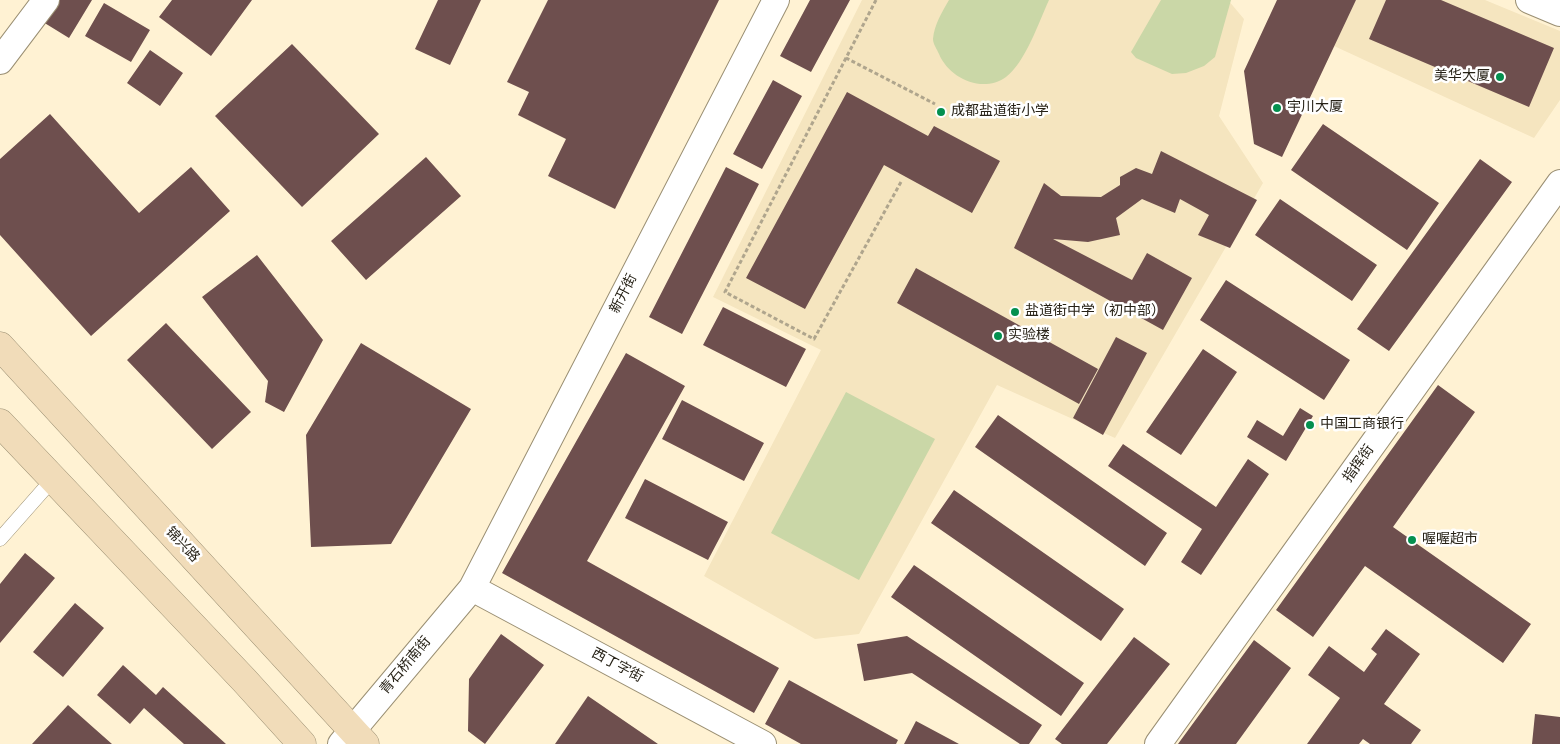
<!DOCTYPE html>
<html>
<head>
<meta charset="utf-8">
<style>
	body { margin:0 }
	canvas { display:block; background:#fff2d3 }
</style>
</head>
<body>
<canvas width="1560" height="744"></canvas>
<script>
const ctx = document.querySelector('canvas').getContext('2d');
ctx.lineJoin = 'round';
function paint(path, color) { ctx.fillStyle = color; ctx.fill(path, 'evenodd'); }
function strokePath(path, color, width, dash) { ctx.strokeStyle = color; ctx.lineWidth = width; ctx.lineCap = dash ? 'butt' : 'round'; ctx.setLineDash(dash || []); ctx.stroke(path); }
function drawText(font, color, halo, rows, align = 'center') {
  ctx.font = font + ' "Nunito Sans","Noto Sans SC",sans-serif'; ctx.lineWidth = 5; ctx.setLineDash([]); ctx.textBaseline = 'middle'; ctx.strokeStyle = halo; ctx.fillStyle = color; for (const [text, x, y, turn = 0] of rows) {
    ctx.save(); ctx.translate(x, y); ctx.rotate((+turn || 0) * Math.PI / 180); ctx.textAlign = isNaN(turn) ? turn : align; if (halo) ctx.strokeText(text, 0, 0); ctx.fillText(text, 0, 0); ctx.restore();
  }
}
paint(new Path2D(`
	M 862,0 L 1228,0 L 1244,19 L 1219,116 L 1263,183 L 1115,438 L 997,385 L 859,634 L 815,639 L 704,576 L 821,350 L 713,297 Z
	M 1356,0 L 1485,0 L 1560,31 L 1560,100 L 1534,138 L 1334,46 Z`), '#f5e5bf');
paint(new Path2D(`
	M 949,0 L 1049,0 C 1039,22 1025,63 1006,77 C 982,94 949,78 939,54 C 937,49 933,44 933,39 C 934,25 942,12 949,0 Z
	M 1161,0 L 1231,0 L 1215,57 L 1204,66 L 1186,73 L 1172,74 L 1136,58 L 1131,52 Z
	M 846,392 L 935,439 L 859,580 L 771,533 Z`), '#cad7a7');
paint(new Path2D(`
	M 56,0 L 92,0 L 69,38 L 43,22 Z
	M 172,0 L 252,0 L 211,56 L 159,17 Z
	M 438,0 L 481,0 L 450,65 L 415,49 Z
	M 548,0 L 719,0 L 615,209 L 548,176 L 566,139 L 518,115 L 529,92 L 507,82 Z
	M 810,0 L 850,0 L 811,72 L 780,56 Z
	M 1277,0 L 1356,0 L 1282,157 L 1254,144 L 1244,71 Z
	M 1386,0 L 1441,0 L 1554,48 L 1529,107 L 1369,39 Z
	M 104,3 L 150,30 L 131,62 L 85,36 Z
	M 292,44 L 379,134 L 302,207 L 215,116 Z
	M 150,50 L 183,73 L 160,106 L 127,83 Z
	M 773,80 L 802,96 L 762,169 L 733,154 Z
	M 847,92 L 928,136 L 934,126 L 1000,161 L 972,213 L 884,165 L 805,309 L 746,278 Z
	M 50,114 L 139,213 L 191,167 L 230,211 L 91,336 L 0,235 L 0,159 Z
	M 1323,124 L 1439,203 L 1407,250 L 1291,170 Z
	M 1161,151 L 1257,200 L 1230,248 L 1198,235 L 1209,215 L 1180,199 L 1175,213 L 1142,199 L 1116,218 L 1120,235 L 1088,242 L 1053,239 L 1132,280 L 1147,253 L 1192,278 L 1163,330 L 1014,248 L 1044,183 L 1061,196 L 1101,197 L 1120,185 L 1120,177 L 1136,168 L 1152,174 Z
	M 426,157 L 461,196 L 366,280 L 331,241 Z
	M 1480,159 L 1512,182 L 1389,351 L 1357,329 Z
	M 726,167 L 759,184 L 682,334 L 649,317 Z
	M 1280,199 L 1377,265 L 1352,301 L 1255,235 Z
	M 257,255 L 323,340 L 284,412 L 265,402 L 268,381 L 202,297 Z
	M 916,268 L 1098,369 L 1079,404 L 897,303 Z
	M 1226,280 L 1350,360 L 1324,400 L 1200,320 Z
	M 723,307 L 806,349 L 786,387 L 703,345 Z
	M 166,323 L 251,412 L 212,449 L 127,360 Z
	M 1116,337 L 1147,353 L 1103,435 L 1073,418 Z
	M 361,343 L 471,409 L 391,544 L 311,547 L 306,435 Z
	M 1203,349 L 1237,372 L 1181,455 L 1146,432 Z
	M 626,353 L 685,386 L 587,561 L 779,668 L 754,713 L 502,573 Z
	M 1438,385 L 1475,412 L 1393,527 L 1531,624 L 1503,663 L 1365,566 L 1313,637 L 1276,610 Z
	M 682,400 L 764,443 L 744,481 L 662,439 Z
	M 1300,408 L 1313,416 L 1286,461 L 1247,437 L 1257,420 L 1283,436 Z
	M 998,415 L 1167,533 L 1145,566 L 975,447 Z
	M 1123,444 L 1216,507 L 1248,459 L 1269,474 L 1201,575 L 1181,562 L 1202,529 L 1108,466 Z
	M 645,479 L 728,522 L 708,560 L 625,518 Z
	M 954,490 L 1124,609 L 1101,641 L 931,523 Z
	M 25,553 L 55,578 L 0,643 L 0,584 Z
	M 914,565 L 1084,683 L 1061,716 L 891,597 Z
	M 75,603 L 104,628 L 63,677 L 33,652 Z
	M 1386,629 L 1420,654 L 1384,704 L 1421,730 L 1411,744 L 1370,744 L 1363,739 L 1359,744 L 1307,744 L 1340,698 L 1308,675 L 1329,646 L 1364,672 L 1377,654 L 1371,649 Z
	M 501,634 L 544,665 L 485,744 L 468,731 L 469,679 Z
	M 907,636 L 1042,725 L 1029,744 L 1020,744 L 912,673 L 864,681 L 857,644 Z
	M 1134,637 L 1170,664 L 1107,744 L 1062,744 L 1055,739 Z
	M 1254,640 L 1291,668 L 1236,744 L 1178,744 Z
	M 123,665 L 156,695 L 163,687 L 226,744 L 184,744 L 144,708 L 130,724 L 97,695 Z
	M 789,680 L 898,740 L 896,744 L 801,744 L 765,724 Z
	M 588,696 L 658,744 L 555,744 Z
	M 68,705 L 95,729 L 112,744 L 32,744 Z
	M 1535,714 L 1560,717 L 1560,744 L 1532,744 Z
	M 916,721 L 959,744 L 904,744 Z`), '#6e4f4e');
const service = new Path2D(`
	M 0,539 L 53,479`);
const minor = new Path2D(`
	M 1529,0 L 1560,13
	M 0,61 L 46,0
	M 472,588 L 763,744
	M 341,744 L 472,588 L 776,0
	M 1158,744 L 1560,183`);
const secondary = new Path2D(`
	M 0,346 L 365,744
	M 0,423 L 244,680 L 302,744`);
strokePath(service, '#9a8f73', 15);
strokePath(minor, '#9a8f73', 28);
strokePath(secondary, '#9a8f73', 29);
strokePath(new Path2D(`
	M 876,0 L 846,58 L 935,104
	M 846,58 L 725,292 L 814,339 L 901,182`), '#afa58d', 3, [4, 2.5]);
strokePath(service, '#fff', 14);
strokePath(minor, '#fff', 26);
strokePath(secondary, '#f1dcb9', 28);
for (const [x, y, r, color] of [
	[1500,77,5,"#04904f"],
	[1277,108,5,"#04904f"],
	[941,112,5,"#04904f"],
	[1015,312,5,"#04904f"],
	[998,336,5,"#04904f"],
	[1310,425,5,"#04904f"],
	[1412,540,5,"#04904f"]
]) { const dot = new Path2D(); dot.arc(x, y, r, 0, 2 * Math.PI); ctx.fillStyle = color; ctx.fill(dot); strokePath(dot, '#fff', 2); }
drawText('14px', '#272217', '#fff', [
	["美华大厦",1490,77,"right"],
	["宇川大厦",1287,108],
	["成都盐道街小学",951,112],
	["盐道街中学（初中部）",1025,312],
	["实验楼",1008,336],
	["中国工商银行",1320,425],
	["喔喔超市",1422,540]
], 'left');
drawText('14px', '#272217', '#fff', [
	["新开街",624,294,-63],
	["指挥街",1359,464,-54],
	["锦兴路",182,545,47],
	["青石桥南街",406,666,-50],
	["西丁字街",617,666,28]
]);
</script>
</body>
</html>
